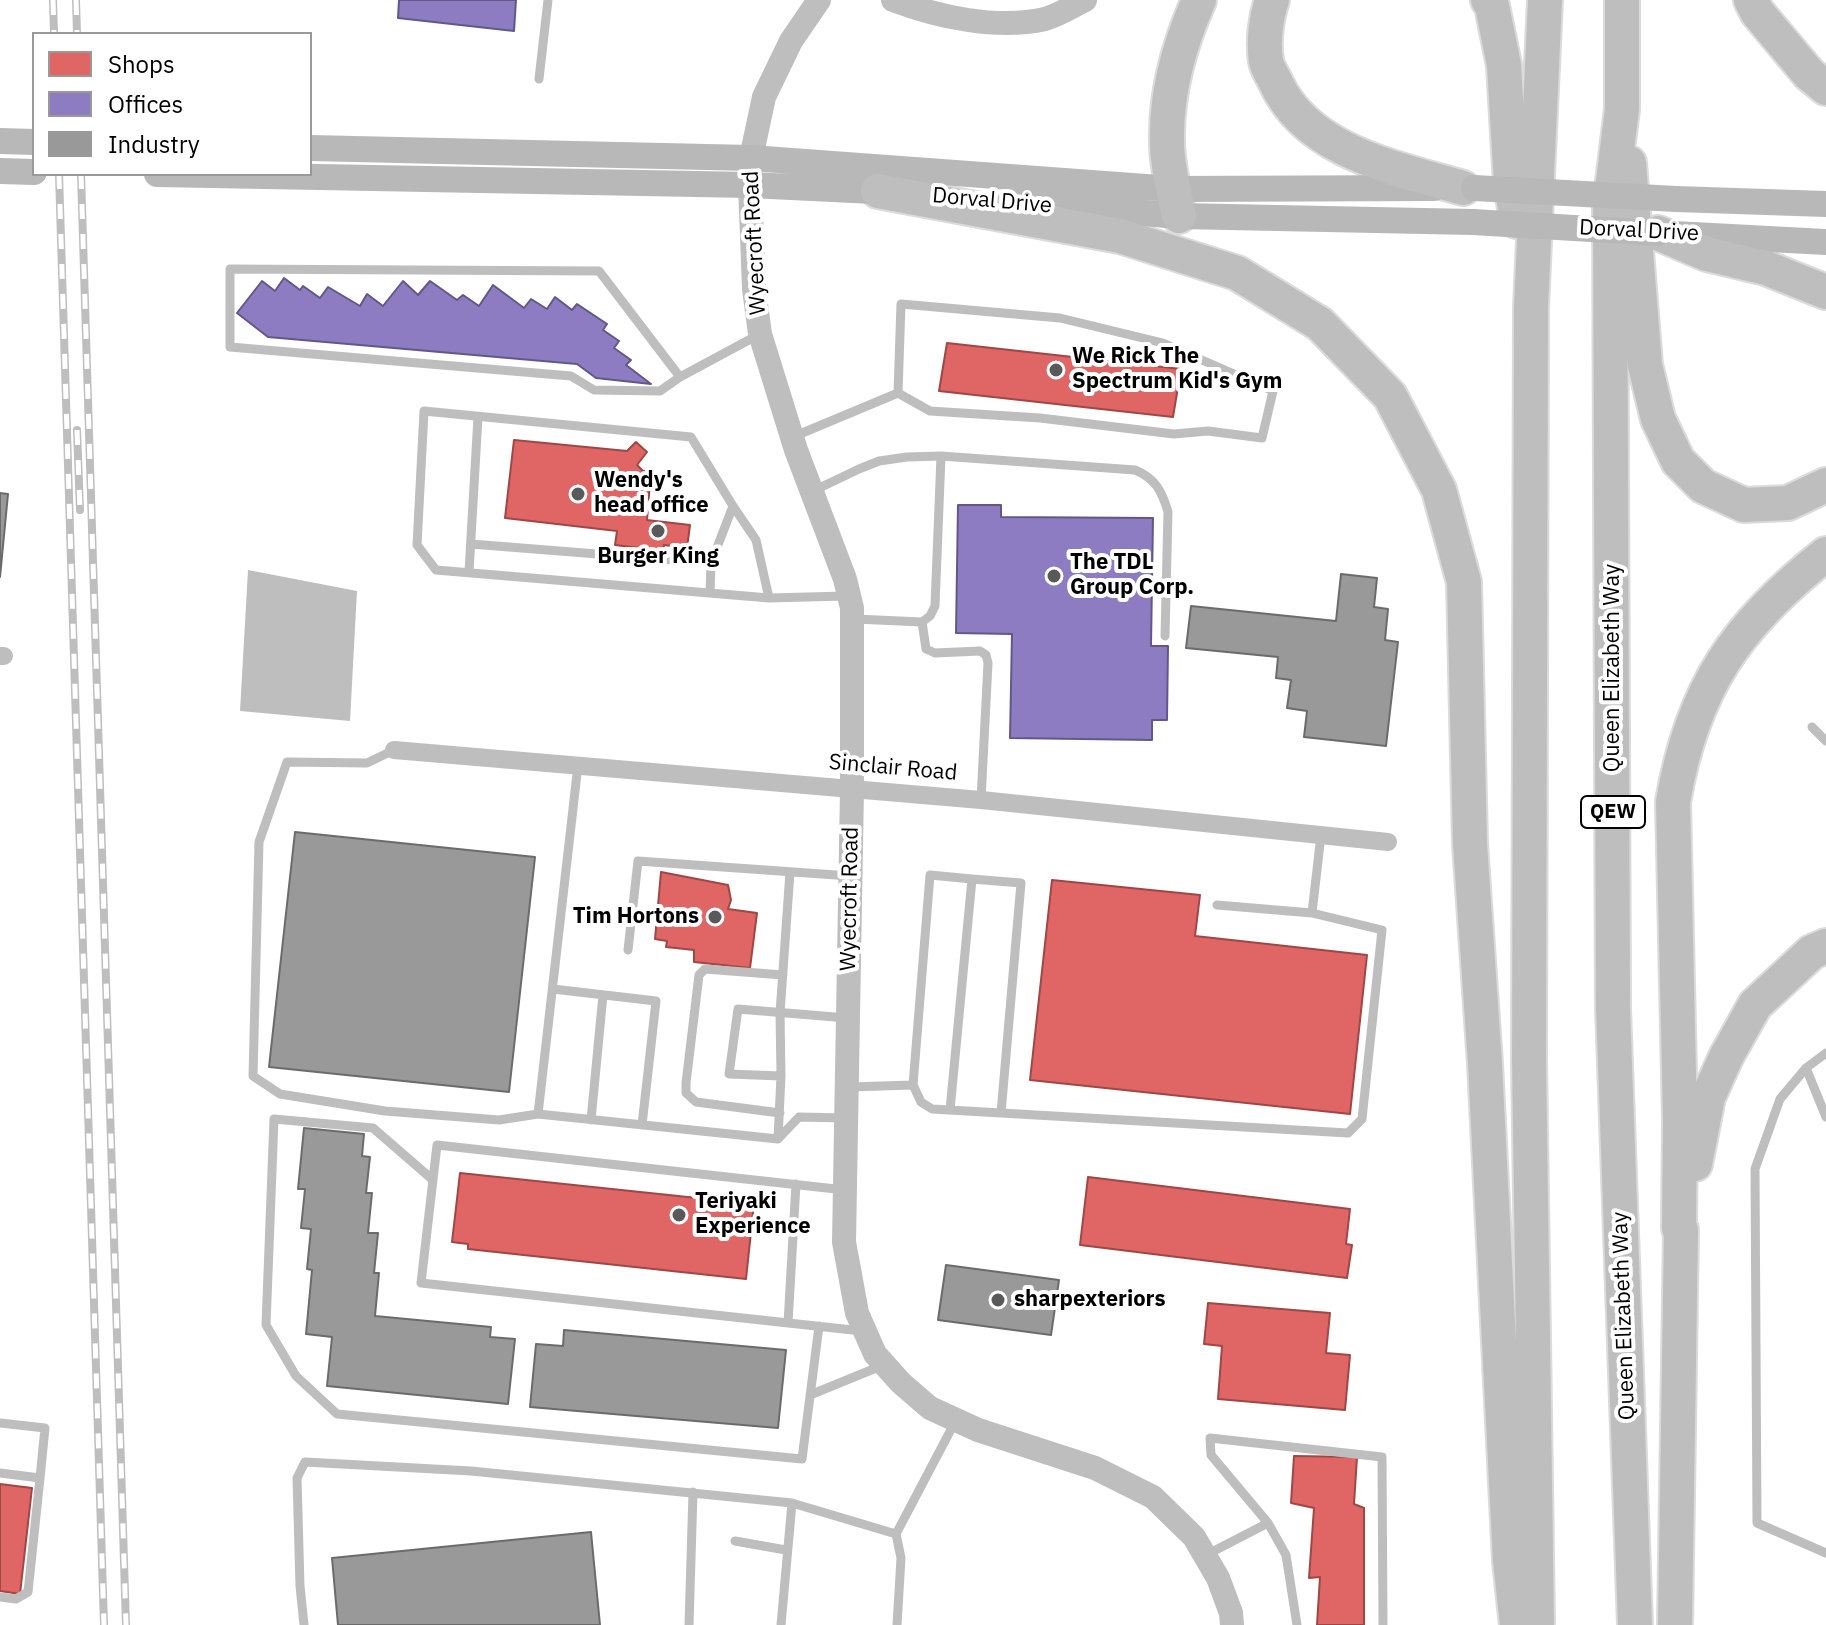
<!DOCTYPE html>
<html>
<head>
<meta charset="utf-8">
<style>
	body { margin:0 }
	#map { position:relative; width:1826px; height:1625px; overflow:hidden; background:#fff; font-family:"IBM Plex Sans",sans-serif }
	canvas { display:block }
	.legend { position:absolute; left:32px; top:32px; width:280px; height:144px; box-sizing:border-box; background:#fff; border:2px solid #999; margin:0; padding:10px 14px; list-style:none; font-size:24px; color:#000 }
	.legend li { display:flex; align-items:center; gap:16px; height:40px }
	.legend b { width:40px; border:2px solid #999 }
</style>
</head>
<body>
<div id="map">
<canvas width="1826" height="1625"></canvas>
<ul class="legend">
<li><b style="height:22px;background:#e06666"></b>Shops</li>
<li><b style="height:22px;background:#8e7cc3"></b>Offices</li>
<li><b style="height:22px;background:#999"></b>Industry</li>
</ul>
</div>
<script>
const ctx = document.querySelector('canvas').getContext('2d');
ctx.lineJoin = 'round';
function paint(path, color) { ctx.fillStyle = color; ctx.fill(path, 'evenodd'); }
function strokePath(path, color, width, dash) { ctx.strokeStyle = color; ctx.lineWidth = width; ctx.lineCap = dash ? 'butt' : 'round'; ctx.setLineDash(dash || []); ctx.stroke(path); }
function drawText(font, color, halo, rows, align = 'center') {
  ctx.font = font + ' "IBM Plex Sans",sans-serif'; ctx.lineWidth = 8; ctx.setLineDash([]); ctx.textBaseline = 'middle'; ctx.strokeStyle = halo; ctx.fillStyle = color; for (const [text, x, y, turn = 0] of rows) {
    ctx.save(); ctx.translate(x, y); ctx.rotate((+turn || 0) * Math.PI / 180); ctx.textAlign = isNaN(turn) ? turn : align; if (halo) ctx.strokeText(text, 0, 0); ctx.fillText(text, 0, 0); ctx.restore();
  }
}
paint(new Path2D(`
	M 248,570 L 357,591 L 350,721 L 240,711 Z`), '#bebebe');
const shops = new Path2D(`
	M 947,343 L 1181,369 L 1173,417 L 939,391 Z
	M 514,440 L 627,451 L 636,442 L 647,452 L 637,465 L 643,471 L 651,470 L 647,520 L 690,525 L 687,548 L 664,545 L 663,551 L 615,545 L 617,531 L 505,518 Z
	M 661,872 L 728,885 L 731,900 L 728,909 L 757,913 L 750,968 L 694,962 L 694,950 L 666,947 L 667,941 L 655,939 Z
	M 1052,880 L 1200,895 L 1195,936 L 1367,955 L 1350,1114 L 1030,1080 Z
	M 460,1173 L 754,1204 L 746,1279 L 468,1249 L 468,1244 L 452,1242 Z
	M 1088,1177 L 1350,1209 L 1346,1244 L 1352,1245 L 1347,1278 L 1080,1245 Z
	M 1208,1303 L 1330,1313 L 1326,1353 L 1350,1355 L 1345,1410 L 1218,1399 L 1222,1346 L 1204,1344 Z
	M 1294,1456 L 1357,1457 L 1354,1504 L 1364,1508 L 1364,1625 L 1317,1625 L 1320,1577 L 1309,1578 L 1314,1508 L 1291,1503 Z
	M 0,1484 L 32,1488 L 20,1594 L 0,1591 Z`);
paint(shops, '#e06666');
strokePath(shops, '#9d4747', 2);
const offices = new Path2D(`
	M 399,0 L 516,0 L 514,31 L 398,18 Z
	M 284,278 L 300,290 L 303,286 L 320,298 L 328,287 L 360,306 L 367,294 L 383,306 L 403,281 L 418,295 L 430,281 L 457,300 L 463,295 L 479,306 L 493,285 L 524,308 L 531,299 L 547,309 L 555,297 L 572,310 L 577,304 L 607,324 L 603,330 L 619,341 L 614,348 L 631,360 L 626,365 L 651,384 L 596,378 L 577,364 L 268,337 L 237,313 L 262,281 L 275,291 Z
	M 958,505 L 1001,505 L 1001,517 L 1153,518 L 1151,646 L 1168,646 L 1167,720 L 1152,720 L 1152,740 L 1010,738 L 1012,634 L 956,633 Z`);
paint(offices, '#8e7cc3');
strokePath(offices, '#635788', 2);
const industry = new Path2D(`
	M 0,493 L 8,494 L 0,577 Z
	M 1341,574 L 1377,578 L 1374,607 L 1388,609 L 1385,640 L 1398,642 L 1386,746 L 1304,737 L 1307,711 L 1287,708 L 1291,680 L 1276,678 L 1278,657 L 1186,648 L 1191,606 L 1336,621 Z
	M 295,832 L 535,857 L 509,1092 L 269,1067 Z
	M 304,1128 L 364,1134 L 362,1156 L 370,1157 L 366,1193 L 372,1193 L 368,1233 L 378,1233 L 374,1273 L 379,1273 L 375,1316 L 491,1327 L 490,1337 L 515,1339 L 508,1404 L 327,1386 L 332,1337 L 306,1334 L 312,1270 L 307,1269 L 311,1229 L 301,1228 L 305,1189 L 298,1189 Z
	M 946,1265 L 1059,1280 L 1051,1335 L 938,1320 Z
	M 564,1330 L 786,1350 L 778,1428 L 530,1407 L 536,1344 L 563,1346 Z
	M 591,1532 L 600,1625 L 338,1625 L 332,1558 Z`);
paint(industry, '#999');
strokePath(industry, '#6b6b6b', 2);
const motorway = new Path2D(`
	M 1272,0 C 1266,17 1263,42 1266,61 C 1267,68 1273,76 1276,83 C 1308,152 1395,168 1463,188
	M 1488,0 L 1492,6 L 1504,65 L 1511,184 L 1517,221
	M 1622,0 L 1622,109 L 1610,206 L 1613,1008 L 1635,1625
	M 1751,0 L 1757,12 L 1809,74 L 1826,88
	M 1629,163 L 1645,365 L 1658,419 L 1678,461 L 1703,486 L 1744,505 L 1788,503 L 1826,485
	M 878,191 L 1120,236 L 1237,273 L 1320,324 L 1390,396 L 1439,490 L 1464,582 L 1470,844 L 1485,1064 L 1510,1561 L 1517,1625
	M 1179,216 C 1174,192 1167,166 1167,141 C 1166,93 1180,43 1199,0
	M 1658,233 L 1707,254 L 1766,268 L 1826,292
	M 1695,1164 L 1708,1097 L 1726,1057 L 1755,1005 L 1812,952 L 1826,946
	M 1537,1623 L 1529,1058 L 1531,307 L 1545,0
	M 1675,1625 L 1681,1230 L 1679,1228 L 1680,1120 L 1673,802 C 1692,688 1737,624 1826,554`);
strokePath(motorway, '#dbdbdb', 38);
strokePath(new Path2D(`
	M 539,79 L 548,0
	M 680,377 L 660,391 L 594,390 L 571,376 L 230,347 L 230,269 L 599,271 L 680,377 L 760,334
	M 795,436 L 898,393 L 901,304 L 1060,318 L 1163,343 L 1273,391 L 1262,438 L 1208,431 L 1174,434 L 1040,418 L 930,411 L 898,393
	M 813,491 L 859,469 L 879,461 L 907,457 L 941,456 L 1135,470 C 1155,478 1162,491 1168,512 L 1165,636
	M 733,506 L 756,540 L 769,598
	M 471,544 L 711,563
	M 469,572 L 478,417
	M 710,593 L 711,563 L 733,506 L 691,437 L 424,411 L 417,545 L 436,570 L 769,598 L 846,596
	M 855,619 L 922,622 L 930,616 L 935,606 L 941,456
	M 922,622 L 926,649 L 935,653 L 980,651 L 986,655 L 988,663 L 981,800
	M 1812,727 L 1826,741
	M 394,750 L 367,763 L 287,762 L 259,842 L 253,1076 L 280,1094 L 385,1111 L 499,1120 L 538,1114
	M 578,765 L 538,1114 L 778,1139 L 799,1117 L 846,1118
	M 1217,905 L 1312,913
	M 628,950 L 638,861 L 850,876
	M 553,989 L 656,1001 L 642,1125
	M 1826,1053 L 1806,1068 L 1780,1099 L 1755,1169 L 1757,1523 L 1826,1553
	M 1806,1068 L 1826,1117
	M 781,1076 L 729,1074 L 738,1009 L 847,1018
	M 913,1085 L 930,875 L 972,879
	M 850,1087 L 913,1085 L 921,1102 L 932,1109 L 1348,1133 L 1362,1119 L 1382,930 L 1312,913 L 1321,835
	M 950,1110 L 972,879 L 1021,883 L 1001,1113
	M 780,1113 L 696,1102 L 686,1093 L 686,1083 L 699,975 L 705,969 L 783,975
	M 591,1120 L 603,995
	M 778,1139 L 781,1076 L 780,1013 L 790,872
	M 433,1180 L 373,1128 L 274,1119 L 266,1325 L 296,1376 L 337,1414 L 802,1459 L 819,1326
	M 845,1190 L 437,1145 L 421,1283 L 862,1331
	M 788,1323 L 796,1184
	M 810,1395 L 881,1366
	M 0,1423 L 45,1428 L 40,1478
	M 0,1473 L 40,1478 L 28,1592 L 16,1599 L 0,1597
	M 735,1541 L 786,1550
	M 1208,1554 L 1268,1523
	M 304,1625 L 300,1586 L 297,1478 L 305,1462 L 471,1471 L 792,1503 L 896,1534
	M 689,1625 L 693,1492
	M 781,1625 L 792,1503
	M 897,1625 L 901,1558 L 896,1534 L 956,1420
	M 1297,1625 L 1286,1555 L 1268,1523 L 1211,1455 L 1210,1438 L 1382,1457 L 1383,1625`), '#bebebe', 9);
strokePath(new Path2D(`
	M 0,656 L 4,656
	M 394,750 L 981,800 L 1388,842`), '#bebebe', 18);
strokePath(new Path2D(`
	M 819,0 L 791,41 L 764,97 L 751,158 L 750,185 L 754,289 L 760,334 L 796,450 L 845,579 L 852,608 L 852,789 L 844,1242 L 857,1313 L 875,1354 L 901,1383 L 930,1408 L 978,1430 L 1095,1468 L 1153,1497 L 1194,1537 L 1218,1578 L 1231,1613 L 1232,1625
	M 893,0 C 938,17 997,30 1045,19 C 1059,15 1073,6 1085,0`), '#bebebe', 24);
strokePath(new Path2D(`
	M 0,141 L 34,142
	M 310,148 L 751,158 L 1173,189 L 1434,188
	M 0,171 L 34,172
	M 157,174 L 750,185 L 894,192
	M 1676,199 L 1826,204
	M 1013,202 L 1179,216 L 1473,222
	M 1674,234 L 1826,242`), '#b8b8b8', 26);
strokePath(motorway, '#bebebe', 34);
const rail = new Path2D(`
	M 53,0 L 54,34
	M 76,0 L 77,34
	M 59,174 L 104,1625
	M 81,174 L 126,1625
	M 77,430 L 80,510`);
strokePath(rail, '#bebebe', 8);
strokePath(rail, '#fff', 5, [15]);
strokePath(new Path2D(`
	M 1474,188 L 1676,199
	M 1473,222 L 1658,233`), '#b8b8b8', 26);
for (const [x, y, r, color] of [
	[1056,370,8,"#595959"],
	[578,494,8,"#595959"],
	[658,531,8,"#595959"],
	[1054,576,8,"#595959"],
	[715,917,8,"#595959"],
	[679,1215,8,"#595959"],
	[998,1300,8,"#595959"]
]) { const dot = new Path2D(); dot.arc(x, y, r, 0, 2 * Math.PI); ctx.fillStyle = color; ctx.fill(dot); strokePath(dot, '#fff', 3); }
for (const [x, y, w] of [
	[1613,812,64]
]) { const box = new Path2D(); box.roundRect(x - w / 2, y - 16, w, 32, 6); ctx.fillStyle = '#fff'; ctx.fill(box); strokePath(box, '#000', 2); }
drawText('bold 20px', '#000', null, [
	["QEW",1613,812]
]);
drawText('22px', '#000', '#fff', [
	["Dorval Drive",992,201,5],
	["Dorval Drive",1639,231,3],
	["Wyecroft Road",755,243,-93],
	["Queen Elizabeth Way",1613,668,-90],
	["Sinclair Road",893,768,5],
	["Wyecroft Road",850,899,-89],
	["Queen Elizabeth Way",1624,1316,-92]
]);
drawText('bold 22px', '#000', '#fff', [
	["We Rick The",1072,357],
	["Spectrum Kid's Gym",1072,382],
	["Wendy's",594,481],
	["head office",594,506],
	["Burger King",658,557,"center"],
	["The TDL",1070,563],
	["Group Corp.",1070,588],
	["Tim Hortons",699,917,"right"],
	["Teriyaki",695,1202],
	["Experience",695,1227],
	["sharpexteriors",1014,1300]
], 'left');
</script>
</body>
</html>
